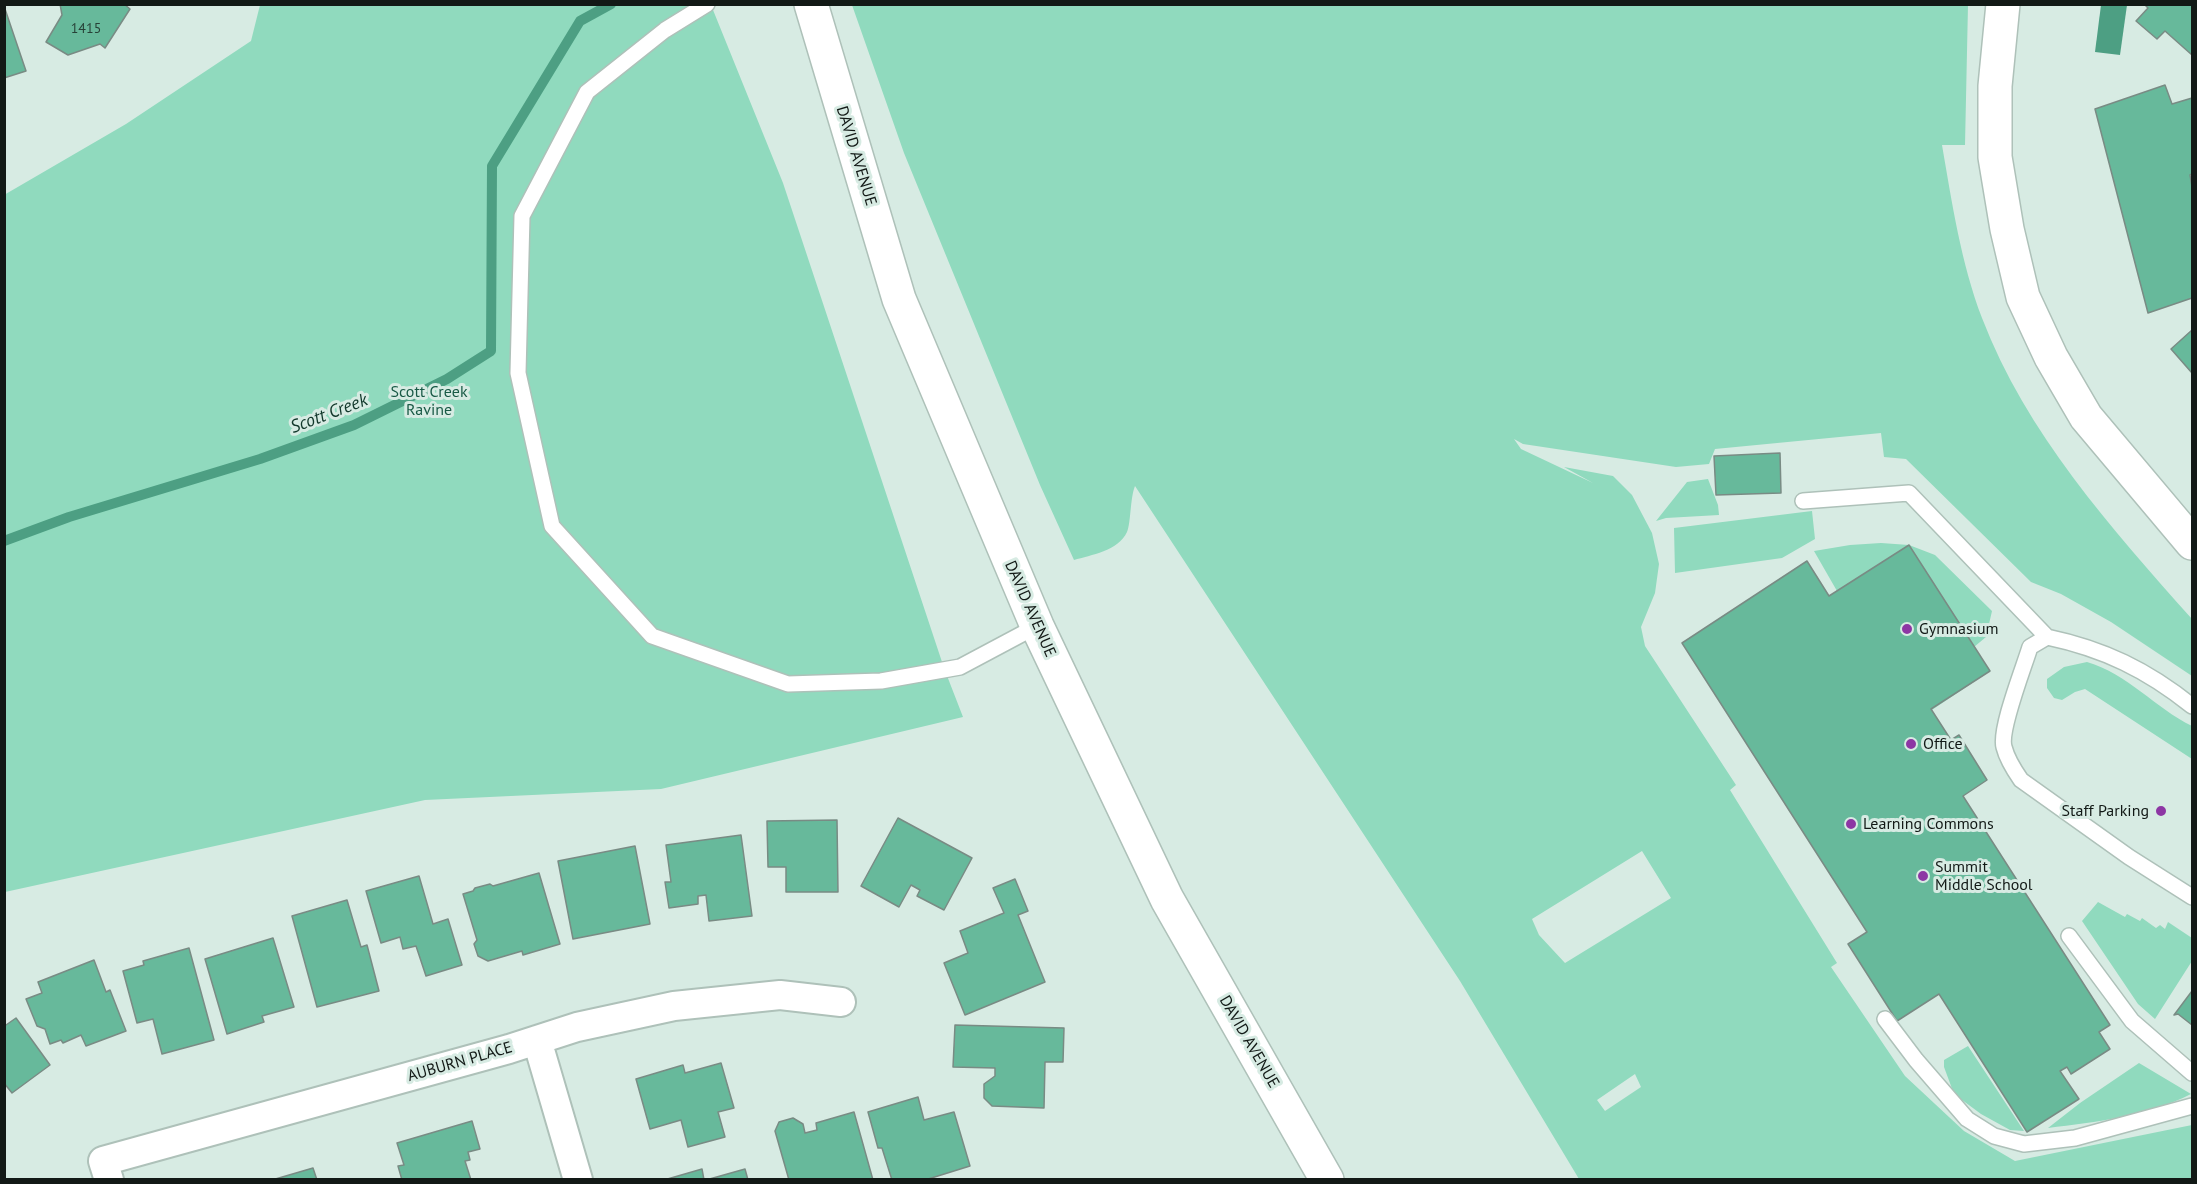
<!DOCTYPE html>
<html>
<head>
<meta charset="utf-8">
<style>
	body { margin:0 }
	#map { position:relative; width:2197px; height:1184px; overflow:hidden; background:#d7ebe3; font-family:"PT Sans",sans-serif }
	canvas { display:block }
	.frame { position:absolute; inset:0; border:6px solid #121916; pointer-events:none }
</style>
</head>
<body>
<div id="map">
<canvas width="2197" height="1184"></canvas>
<div class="frame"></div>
</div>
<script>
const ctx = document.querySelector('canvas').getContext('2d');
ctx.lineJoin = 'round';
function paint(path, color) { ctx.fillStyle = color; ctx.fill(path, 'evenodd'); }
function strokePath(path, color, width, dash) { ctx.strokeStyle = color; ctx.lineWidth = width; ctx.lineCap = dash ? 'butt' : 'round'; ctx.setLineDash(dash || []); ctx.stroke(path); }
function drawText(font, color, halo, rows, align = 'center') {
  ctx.font = font + ' "PT Sans",sans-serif'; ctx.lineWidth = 6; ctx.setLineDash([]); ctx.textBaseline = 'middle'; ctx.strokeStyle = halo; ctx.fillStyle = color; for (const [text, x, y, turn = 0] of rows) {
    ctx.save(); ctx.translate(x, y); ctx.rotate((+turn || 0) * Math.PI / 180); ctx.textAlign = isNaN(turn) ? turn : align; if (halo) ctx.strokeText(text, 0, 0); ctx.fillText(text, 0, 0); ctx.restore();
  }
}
paint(new Path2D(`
	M 260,5 L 711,5 L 783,183 L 944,668 L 963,717 L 661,789 L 425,800 L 5,892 L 4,195 L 126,124 L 251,41 Z
	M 852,5 L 1968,5 L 1965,145 L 1942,145 C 1952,203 1961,263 1982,318 C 2026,433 2111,528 2192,619 L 2192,676 L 2111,622 L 2061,594 L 2031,582 L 1906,459 L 1884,457 L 1881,433 L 1715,449 L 1709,464 L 1676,467 L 1523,444 L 1514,439 L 1521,449 L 1593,483 L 1564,467 L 1613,476 L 1632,495 L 1652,533 L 1659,564 L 1655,593 L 1641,627 L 1645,646 L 1736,785 L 1730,790 L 1837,963 L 1831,967 L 1905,1076 L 1964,1131 L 2015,1161 L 2192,1125 L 2192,1179 L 1579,1179 L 1460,981 L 1135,486 C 1130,498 1131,523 1127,532 C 1118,551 1091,555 1074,560 L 1040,485 L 904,153 ZM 1642,851 L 1671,898 L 1565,963 L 1539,935 L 1532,919 ZM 1635,1074 L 1641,1087 L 1605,1111 L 1597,1100 Z
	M 1708,479 L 1718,505 L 1719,515 L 1666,518 L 1656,521 L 1687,482 Z
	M 1812,511 L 1815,539 L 1782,558 L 1675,573 L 1674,528 Z
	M 1881,543 L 1909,545 L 1935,555 L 1992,611 L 1986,637 L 1974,647 L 1990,671 L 1911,724 L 1829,596 L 1837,591 L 1814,551 L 1850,545 Z
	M 2087,662 C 2128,674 2155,708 2192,726 L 2192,759 L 2085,689 L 2075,692 L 2062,700 L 2054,698 L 2047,688 L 2047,679 L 2064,667 Z
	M 2098,902 L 2125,917 L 2127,914 L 2140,921 L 2142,918 L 2156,928 L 2160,925 L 2165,929 L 2168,922 L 2192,938 L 2192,961 L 2155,1019 L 2138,1004 L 2082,921 Z
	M 1968,1046 L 2024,1131 L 2010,1130 L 1981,1114 L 1954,1094 L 1944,1067 L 1944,1060 Z
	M 2139,1063 L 2191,1094 C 2148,1116 2096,1122 2048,1128 L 2080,1103 Z`), '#90dabe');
paint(new Path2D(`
	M 2101,5 L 2127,5 L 2120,55 L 2095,52 Z`), '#4d9f83');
strokePath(new Path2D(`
	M 4,541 L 69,517 L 260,459 L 354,425 L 447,379 L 491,351 L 492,166 L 580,21 L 611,4`), '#4d9f83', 10);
const building = new Path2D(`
	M 60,4 L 124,4 L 130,9 L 105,48 L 100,44 L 68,55 L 46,42 L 62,15 Z
	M 2144,4 L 2192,4 L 2192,55 L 2165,31 L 2157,39 L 2136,21 L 2148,8 Z
	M 4,6 L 26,71 L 4,78 Z
	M 2165,85 L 2172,104 L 2192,98 L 2192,174 L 2190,175 L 2192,187 L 2192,298 L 2148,313 L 2095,109 Z
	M 2192,330 L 2192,373 L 2171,349 Z
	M 1780,453 L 1781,493 L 1716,495 L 1714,456 Z
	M 1909,545 L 1990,671 L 1931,709 L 1951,740 L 1959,735 L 1987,780 L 1963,796 L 2110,1025 L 2099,1032 L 2110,1049 L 2071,1074 L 2067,1067 L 2060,1071 L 2079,1099 L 2027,1132 L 1939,994 L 1897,1021 L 1848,944 L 1867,932 L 1682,643 L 1807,561 L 1829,596 Z
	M 898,818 L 972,858 L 944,910 L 917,896 L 920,890 L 911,885 L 899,907 L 861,886 Z
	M 837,820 L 838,892 L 786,892 L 786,867 L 768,867 L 767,821 Z
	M 741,835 L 752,916 L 709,921 L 706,895 L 698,896 L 698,904 L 669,908 L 665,882 L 671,882 L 666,845 Z
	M 635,846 L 650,924 L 573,939 L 558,861 Z
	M 539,873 L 560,944 L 523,955 L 522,951 L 488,961 L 478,956 L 474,944 L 477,940 L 463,894 L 473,891 L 475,888 L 490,884 L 493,886 Z
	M 419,876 L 433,924 L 448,919 L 462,965 L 426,976 L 416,946 L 403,949 L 400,937 L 381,943 L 366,891 Z
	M 1015,879 L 1028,911 L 1018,915 L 1045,982 L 965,1015 L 944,963 L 968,953 L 960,931 L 1004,913 L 993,888 Z
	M 347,900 L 361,947 L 367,945 L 379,991 L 317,1007 L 292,916 Z
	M 273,938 L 294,1007 L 262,1016 L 264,1022 L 227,1034 L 205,959 Z
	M 189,948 L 214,1040 L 162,1054 L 153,1019 L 137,1023 L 123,971 L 144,965 L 143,961 Z
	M 94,960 L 106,992 L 110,990 L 126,1031 L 86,1046 L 81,1035 L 63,1043 L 61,1040 L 50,1044 L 45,1029 L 37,1026 L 26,999 L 42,993 L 38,982 Z
	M 2192,991 L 2192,1025 L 2178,1014 L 2174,1015 Z
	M 16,1018 L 50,1065 L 12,1093 L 4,1083 L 4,1023 L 6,1025 Z
	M 955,1025 L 1064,1028 L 1063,1062 L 1045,1062 L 1044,1108 L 992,1106 L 984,1098 L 984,1084 L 995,1076 L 995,1068 L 953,1067 Z
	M 721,1063 L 734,1108 L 718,1112 L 725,1137 L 688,1147 L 681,1120 L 650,1129 L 636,1079 L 683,1065 L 685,1073 Z
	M 918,1097 L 924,1120 L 954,1112 L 970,1166 L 925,1180 L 892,1180 L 882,1148 L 878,1148 L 868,1112 Z
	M 854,1112 L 873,1180 L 789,1180 L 775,1131 L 779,1122 L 793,1118 L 803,1124 L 805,1133 L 817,1130 L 816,1123 Z
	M 472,1121 L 480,1149 L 468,1152 L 470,1160 L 465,1161 L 471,1180 L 402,1180 L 398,1166 L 404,1165 L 397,1143 Z
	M 313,1168 L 317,1180 L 272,1180 Z
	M 702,1169 L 704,1180 L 664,1180 Z
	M 745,1169 L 748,1180 L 706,1180 Z`);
paint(building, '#67b99b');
strokePath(building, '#798b84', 1.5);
const service = new Path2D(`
	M 707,4 L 665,30 L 587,92 L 522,216 L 518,373 L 552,526 L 652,636 L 788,684 L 881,681 L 960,667 L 1037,626
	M 1803,501 L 1909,493 L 2047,637
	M 2192,706 C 2147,670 2104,649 2047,637 L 2030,647 C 2024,667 1999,730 2004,747 C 2007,759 2014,770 2021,780 L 2129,857 L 2192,897
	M 2069,936 L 2132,1021 L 2192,1073
	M 1885,1019 L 1916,1060 L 1967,1119 L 1994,1136 L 2024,1144 L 2075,1138 L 2192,1106`);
const minor = new Path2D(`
	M 537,1040 L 578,1180
	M 109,1180 L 103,1161 L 509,1049 L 577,1027 L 674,1006 L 780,995 L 841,1002`);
const tertiary = new Path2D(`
	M 2003,4 L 1995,86 L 1995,157 L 2007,229 L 2023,297 L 2051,357 L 2086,417 L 2192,543`);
const secondary = new Path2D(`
	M 811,4 L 899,299 L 1037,626 L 1167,899 L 1327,1180`);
strokePath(service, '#aec1b9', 18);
strokePath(minor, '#aec1b9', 32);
strokePath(tertiary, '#aec1b9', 36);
strokePath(secondary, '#aec1b9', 36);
strokePath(service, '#fff', 15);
strokePath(minor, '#fff', 28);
strokePath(tertiary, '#fff', 33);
strokePath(secondary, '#fff', 33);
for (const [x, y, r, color] of [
	[1907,629,6,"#8d36a4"],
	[1911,744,6,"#8d36a4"],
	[2161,811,6,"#8d36a4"],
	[1851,824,6,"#8d36a4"],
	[1923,876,6,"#8d36a4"]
]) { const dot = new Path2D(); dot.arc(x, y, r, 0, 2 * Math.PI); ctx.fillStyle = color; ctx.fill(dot); strokePath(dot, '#d7ebe3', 2); }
drawText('14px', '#274137', null, [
	["1415",86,29]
]);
drawText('16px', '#121916', '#d7ebe3', [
	["DAVID AVENUE",856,156,73],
	["DAVID AVENUE",1030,609,66],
	["DAVID AVENUE",1249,1042,60],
	["AUBURN PLACE",460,1062,-16]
]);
drawText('16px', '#195a46', '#d7ebe3', [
	["Scott Creek",429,392],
	["Ravine",429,410]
]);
drawText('16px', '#121916', '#d7ebe3', [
	["Gymnasium",1919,629],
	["Office",1923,744],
	["Staff Parking",2149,811,"right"],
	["Learning Commons",1863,824],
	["Summit",1935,867],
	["Middle School",1935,885]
], 'left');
drawText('italic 18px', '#12382b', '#d7ebe3', [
	["Scott Creek",329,414,-21]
]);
</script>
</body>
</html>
